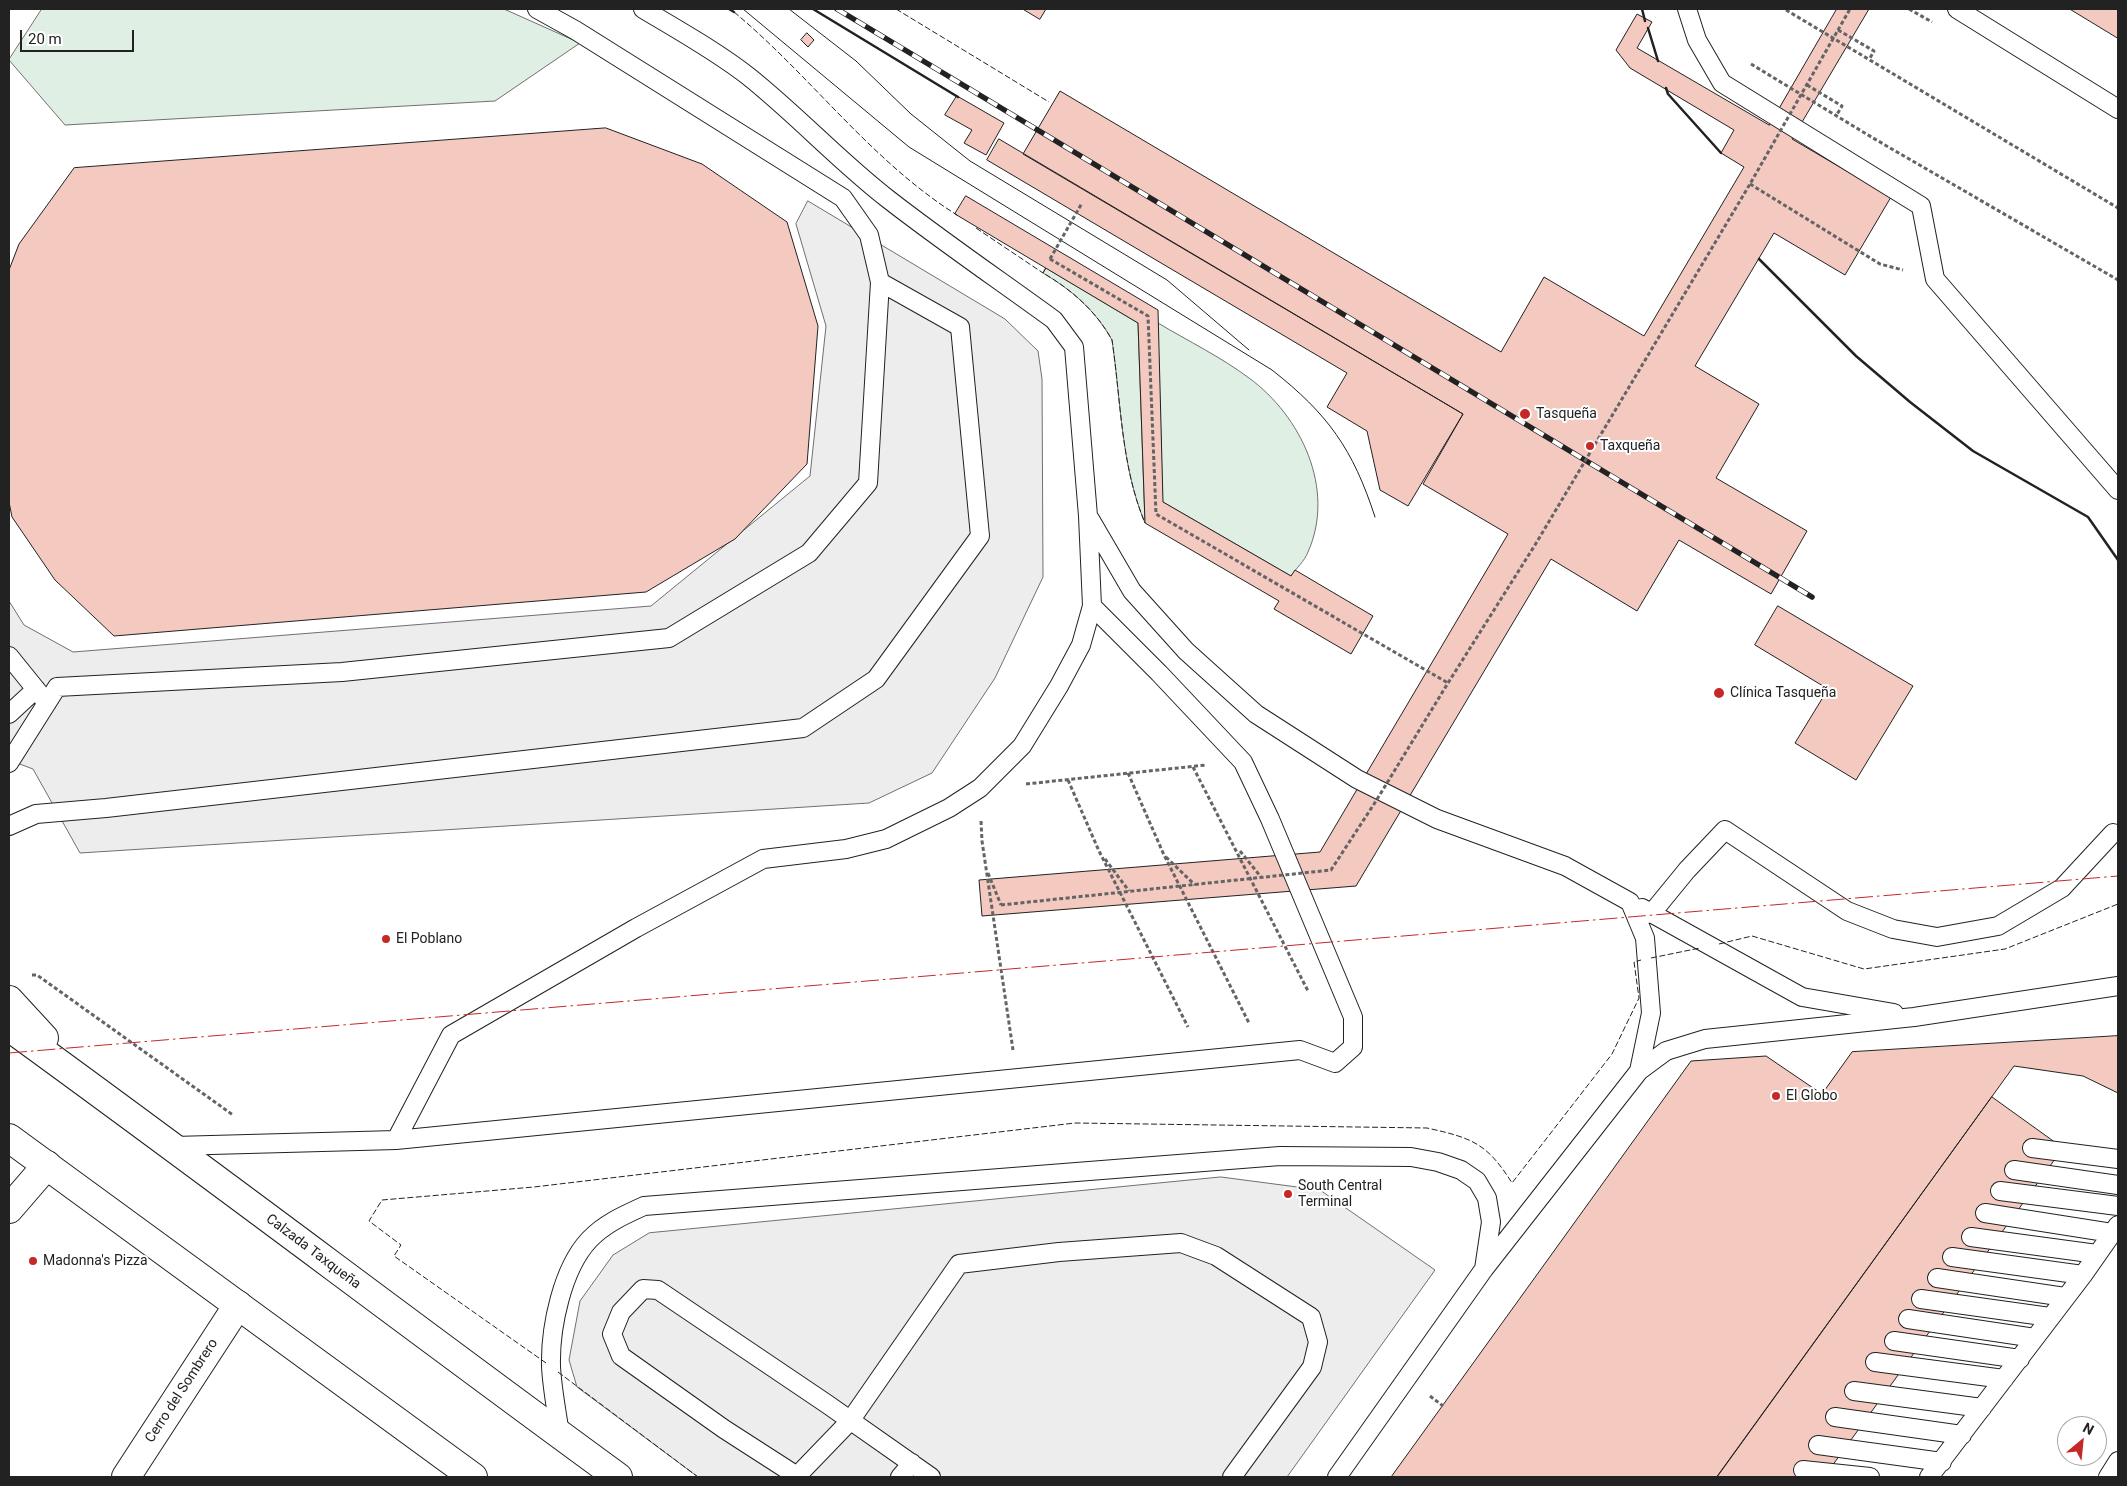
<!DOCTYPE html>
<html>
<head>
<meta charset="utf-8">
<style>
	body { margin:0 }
	#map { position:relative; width:2127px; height:1486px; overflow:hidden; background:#fff; font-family:Roboto,sans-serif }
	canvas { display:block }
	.frame { position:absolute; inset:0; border:10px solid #222; pointer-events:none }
	.north { position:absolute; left:2057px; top:1416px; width:50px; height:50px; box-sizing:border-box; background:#fff; border:1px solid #a7a7a7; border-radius:50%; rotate:28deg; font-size:14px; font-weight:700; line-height:20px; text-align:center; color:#222 }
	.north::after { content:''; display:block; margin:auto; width:18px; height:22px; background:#c62828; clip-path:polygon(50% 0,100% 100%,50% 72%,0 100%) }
	.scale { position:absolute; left:20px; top:30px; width:114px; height:22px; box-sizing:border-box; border:2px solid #222; border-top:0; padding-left:6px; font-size:15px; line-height:18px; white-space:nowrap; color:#222; -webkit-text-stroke:4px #fff; paint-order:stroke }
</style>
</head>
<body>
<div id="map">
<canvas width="2127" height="1486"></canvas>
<div class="frame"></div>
<div class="north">N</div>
<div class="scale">20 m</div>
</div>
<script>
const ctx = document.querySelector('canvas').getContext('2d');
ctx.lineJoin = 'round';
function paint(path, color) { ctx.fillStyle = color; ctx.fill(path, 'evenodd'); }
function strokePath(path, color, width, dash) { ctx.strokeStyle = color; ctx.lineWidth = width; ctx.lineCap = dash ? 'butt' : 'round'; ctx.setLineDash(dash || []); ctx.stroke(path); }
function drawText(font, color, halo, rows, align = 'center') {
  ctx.font = font + ' Roboto,sans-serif'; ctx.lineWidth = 4; ctx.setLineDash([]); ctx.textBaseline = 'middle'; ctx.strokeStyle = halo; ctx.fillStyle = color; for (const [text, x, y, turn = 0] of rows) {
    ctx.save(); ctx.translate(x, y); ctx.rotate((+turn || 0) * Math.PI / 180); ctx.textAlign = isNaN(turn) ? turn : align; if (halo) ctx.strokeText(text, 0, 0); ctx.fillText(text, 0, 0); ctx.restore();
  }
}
const green = new Path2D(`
	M 42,9 L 504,9 L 580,43 L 495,101 L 65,125 L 9,60 Z
	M 1046,268 L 1138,323 L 1145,523 C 1121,466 1121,401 1112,340 C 1096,311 1072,290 1043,273 Z
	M 1158,323 C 1188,341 1221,357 1249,378 C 1301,416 1336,489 1308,552 C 1304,562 1297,567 1291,576 L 1163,502 Z`);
paint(green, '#e0efe3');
strokePath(green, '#6f6f6f', 1);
const parking = new Path2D(`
	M 808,201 L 1005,319 L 1038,351 L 1042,379 L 1043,577 L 995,678 L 932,773 L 869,803 L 80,853 L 33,769 L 9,760 L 9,601 L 24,625 L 73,652 L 651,606 L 810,476 L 826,326 L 796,224 Z
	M 1221,1177 L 1320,1190 L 1435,1270 L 1287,1477 L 698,1477 L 577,1387 L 569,1360 L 580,1301 L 613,1255 L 649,1233 Z`);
paint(parking, '#ededed');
strokePath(parking, '#6f6f6f', 1);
const building = new Path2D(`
	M 1023,9 L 1046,9 L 1040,19 Z
	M 1837,9 L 1869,9 L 1792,139 L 1891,197 L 1845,275 L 1774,233 L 1695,366 L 1759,404 L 1716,478 L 1807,531 L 1771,594 L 1679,540 L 1637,611 L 1551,559 L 1356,886 L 982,916 L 979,880 L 1320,852 L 1508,534 L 1423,484 L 1463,414 L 1023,154 L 1060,91 L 1501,352 L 1544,277 L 1644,336 L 1744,167 L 1721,153 L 1734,130 L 1630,68 L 1616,50 L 1637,14 L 1652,22 L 1637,48 L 1769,125 Z
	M 2070,9 L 2118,9 L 2118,38 Z
	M 807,33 L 814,40 L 808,47 L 801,40 Z
	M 957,96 L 1004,123 L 986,155 L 964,143 L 972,130 L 945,115 Z
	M 606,128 L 702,164 L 787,222 L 818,326 L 807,464 L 735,539 L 646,592 L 114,636 L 55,580 L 12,517 L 9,502 L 9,270 L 19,244 L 74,168 Z
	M 999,139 L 1463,414 L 1408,506 L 1380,490 L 1367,431 L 1327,407 L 1347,373 L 987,160 Z
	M 966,196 L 1158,310 L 1163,502 L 1291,576 L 1295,570 L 1373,616 L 1351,654 L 1274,609 L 1279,601 L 1145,523 L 1138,323 L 955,214 Z
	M 1778,606 L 1913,686 L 1856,780 L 1795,743 L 1828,689 L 1755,645 Z
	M 2118,1036 L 2118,1093 L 2083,1076 L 2014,1066 L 1717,1477 L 1391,1477 L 1691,1061 L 1766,1056 L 1822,1094 L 1852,1052 Z
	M 1992,1097 L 2063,1148 L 1824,1477 L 1717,1477 Z`);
paint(building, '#f3c9c0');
strokePath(building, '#222', 1);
const service = new Path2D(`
	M 1687,9 L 1697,40 L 1722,83 L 1921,206 L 1935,279 L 2118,490
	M 1957,9 L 2118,109
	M 1090,519 L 1132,591 L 1186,651 L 1256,714 L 1357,779 L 1437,819 L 1565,866 L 1630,902 L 1645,938 L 1651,1013 L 1639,1071
	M 9,656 L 47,703
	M 9,714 L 36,689
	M 9,763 L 57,687 L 342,672 L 669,638 L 809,553 L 868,483 L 880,282 L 869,235 L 843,198 L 575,30 L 537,9
	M 9,826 L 36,814 L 106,808 L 803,728 L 876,679 L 980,536 L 960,327 L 880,282
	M 1642,908 L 1802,997 L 1894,1013
	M 1651,914 L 1687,870 L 1725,830 L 1847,911 L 1893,929 L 1937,937 L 1998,926 L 2062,888 L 2113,833
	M 396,1140 L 451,1035 L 636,928 L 763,859 L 846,849 L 886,839 L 949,808 L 980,788 L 1022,746 L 1059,686 L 1081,645 L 1092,606 L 1088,516 L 1074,347 L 1054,320 C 999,280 942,241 888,199 C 839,161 797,115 748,76 C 716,51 678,30 643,9
	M 174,1146 L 396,1140 L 1300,1050 L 1335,1063 L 1353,1047 L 1353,1017 L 1270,819 L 1243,762 L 1159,673 L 1092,606
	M 2032,1148 L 2118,1159
	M 2014,1170 L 2118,1185
	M 2000,1191 L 2118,1206
	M 1985,1213 L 2112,1233
	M 1971,1237 L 2097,1254
	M 1952,1257 L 2083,1275
	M 1937,1278 L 2065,1297
	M 1921,1299 L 2050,1317
	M 1908,1319 L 2035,1338
	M 1894,1341 L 2020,1359
	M 1875,1362 L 2004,1379
	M 1854,1391 L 1982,1408
	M 1835,1417 L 1962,1435
	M 560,1435 C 557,1412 552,1389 551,1366 C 550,1328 562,1269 589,1240 C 604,1224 624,1215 644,1206 L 1280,1156 L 1411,1157 L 1438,1162 L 1461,1170 L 1477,1181 L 1487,1198 L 1491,1222 L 1484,1269
	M 1818,1445 L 1942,1462
	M 1803,1470 L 1870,1477
	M 797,1476 L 724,1429 L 621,1356 L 612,1334 L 621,1312 L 643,1289 L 658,1290 L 827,1404 L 931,1477
	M 796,1477 L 850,1421 L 959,1264 L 1059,1252 L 1181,1243 L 1216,1256 L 1311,1317 L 1318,1342 L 1312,1367 L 1232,1477
	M 900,1477 L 912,1463
	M 1337,1477 L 1484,1269 L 1639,1071 L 1666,1051 L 1705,1039 L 1914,1017 L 2118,986
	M 1929,1477 L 2083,1275 L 2118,1225
	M 2108,1477 L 2118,1461`);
const minor = new Path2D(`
	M 9,1209 L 47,1165
	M 126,1477 L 238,1305`);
const secondary = new Path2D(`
	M 9,1000 L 44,1038
	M 9,1027 C 213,1175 414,1328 618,1477
	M 9,1138 L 473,1477`);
strokePath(service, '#222', 20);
strokePath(minor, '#222', 30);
strokePath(secondary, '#222', 30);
strokePath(new Path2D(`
	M 1909,9 L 1932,22
	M 1786,10 L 2118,208
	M 1838,30 L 1874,51 L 1869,60
	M 1751,64 L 1873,138 L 2118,280
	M 1807,85 L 1842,106 L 1836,116
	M 1750,184 L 1880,264 L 1903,270
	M 1050,259 L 1148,316 L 1156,514 L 1448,683
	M 1193,767 L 1308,991
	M 1128,773 L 1164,855 L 1249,1023
	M 1068,780 L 1099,851 L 1188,1027
	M 1026,784 L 1206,765
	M 981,821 L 982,841 L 1013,1050
	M 1240,851 L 1261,877
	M 1166,857 L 1195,885
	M 1105,859 L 1129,891
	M 988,873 L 1001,905
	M 32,975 L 37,975 L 233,1115
	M 1430,1396 L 1443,1406`), '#646464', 3, [4, 2.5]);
strokePath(service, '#fff', 18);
strokePath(minor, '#fff', 28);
strokePath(secondary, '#fff', 28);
strokePath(new Path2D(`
	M 743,9 L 909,147 L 1272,370 C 1328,414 1353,449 1375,517
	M 789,9 L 856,61 L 911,114 L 970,161 L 1167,280 L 1249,350`), '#222', 1);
const rail = new Path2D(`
	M 837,9 L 1812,597`);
strokePath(rail, '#222', 5.5);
strokePath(rail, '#fff', 4, [11]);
strokePath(new Path2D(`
	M 1050,259 L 1082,203
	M 1001,905 L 1331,870 L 1376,801 L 1448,683 L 1535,545 L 1750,184 L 1850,9`), '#646464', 3, [4, 2.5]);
strokePath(new Path2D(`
	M 896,9 L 1049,102
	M 734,12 C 811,76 871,161 957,215
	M 976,228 L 1043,273
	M 1046,268 L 1043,273 C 1072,290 1096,311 1112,340 C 1121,401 1121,466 1145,523
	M 1719,944 L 1752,936 L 1864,969 L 2005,949 L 2118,904
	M 1651,958 L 1700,948
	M 546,1363 L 394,1256 L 401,1245 L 369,1221 L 382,1200 L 534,1187 L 1075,1123 L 1427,1128 C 1472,1138 1487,1143 1512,1183 L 1612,1054 L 1639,998 L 1634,962 L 1641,960
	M 558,1372 L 698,1477`), '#222', 1, [6, 2.5]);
strokePath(new Path2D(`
	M 729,9 L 734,12
	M 813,9 L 958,97
	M 1642,9 L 1645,21
	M 1648,28 L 1658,61
	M 1666,88 L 1668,94 L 1721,153
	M 1759,259 L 1856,356 L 1910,402 L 1973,451 L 2088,517 L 2118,560`), '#222', 2.5);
strokePath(new Path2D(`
	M 9,1053 L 2118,876`), '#c62828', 1, [18, 4, 2.5, 4]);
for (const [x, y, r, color] of [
	[1525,414,6,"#c62828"],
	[1590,446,5,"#c62828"],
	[1719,693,6,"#c62828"],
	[386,939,5,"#c62828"],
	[1776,1096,5,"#c62828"],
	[1288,1194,5,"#c62828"],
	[33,1261,5,"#c62828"]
]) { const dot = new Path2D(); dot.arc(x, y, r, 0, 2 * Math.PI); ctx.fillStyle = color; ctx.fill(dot); strokePath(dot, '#fff', 2); }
drawText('14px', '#222', '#fff', [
	["Tasqueña",1536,414],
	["Taxqueña",1600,446],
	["Clínica Tasqueña",1730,693],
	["El Poblano",396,939],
	["El Globo",1786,1096],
	["South Central",1298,1186],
	["Terminal",1298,1202],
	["Madonna's Pizza",43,1261]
], 'left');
drawText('14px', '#222', '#fff', [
	["Calzada Taxqueña",313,1252,37],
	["Cerro del Sombrero",182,1391,-57]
]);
</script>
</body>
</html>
